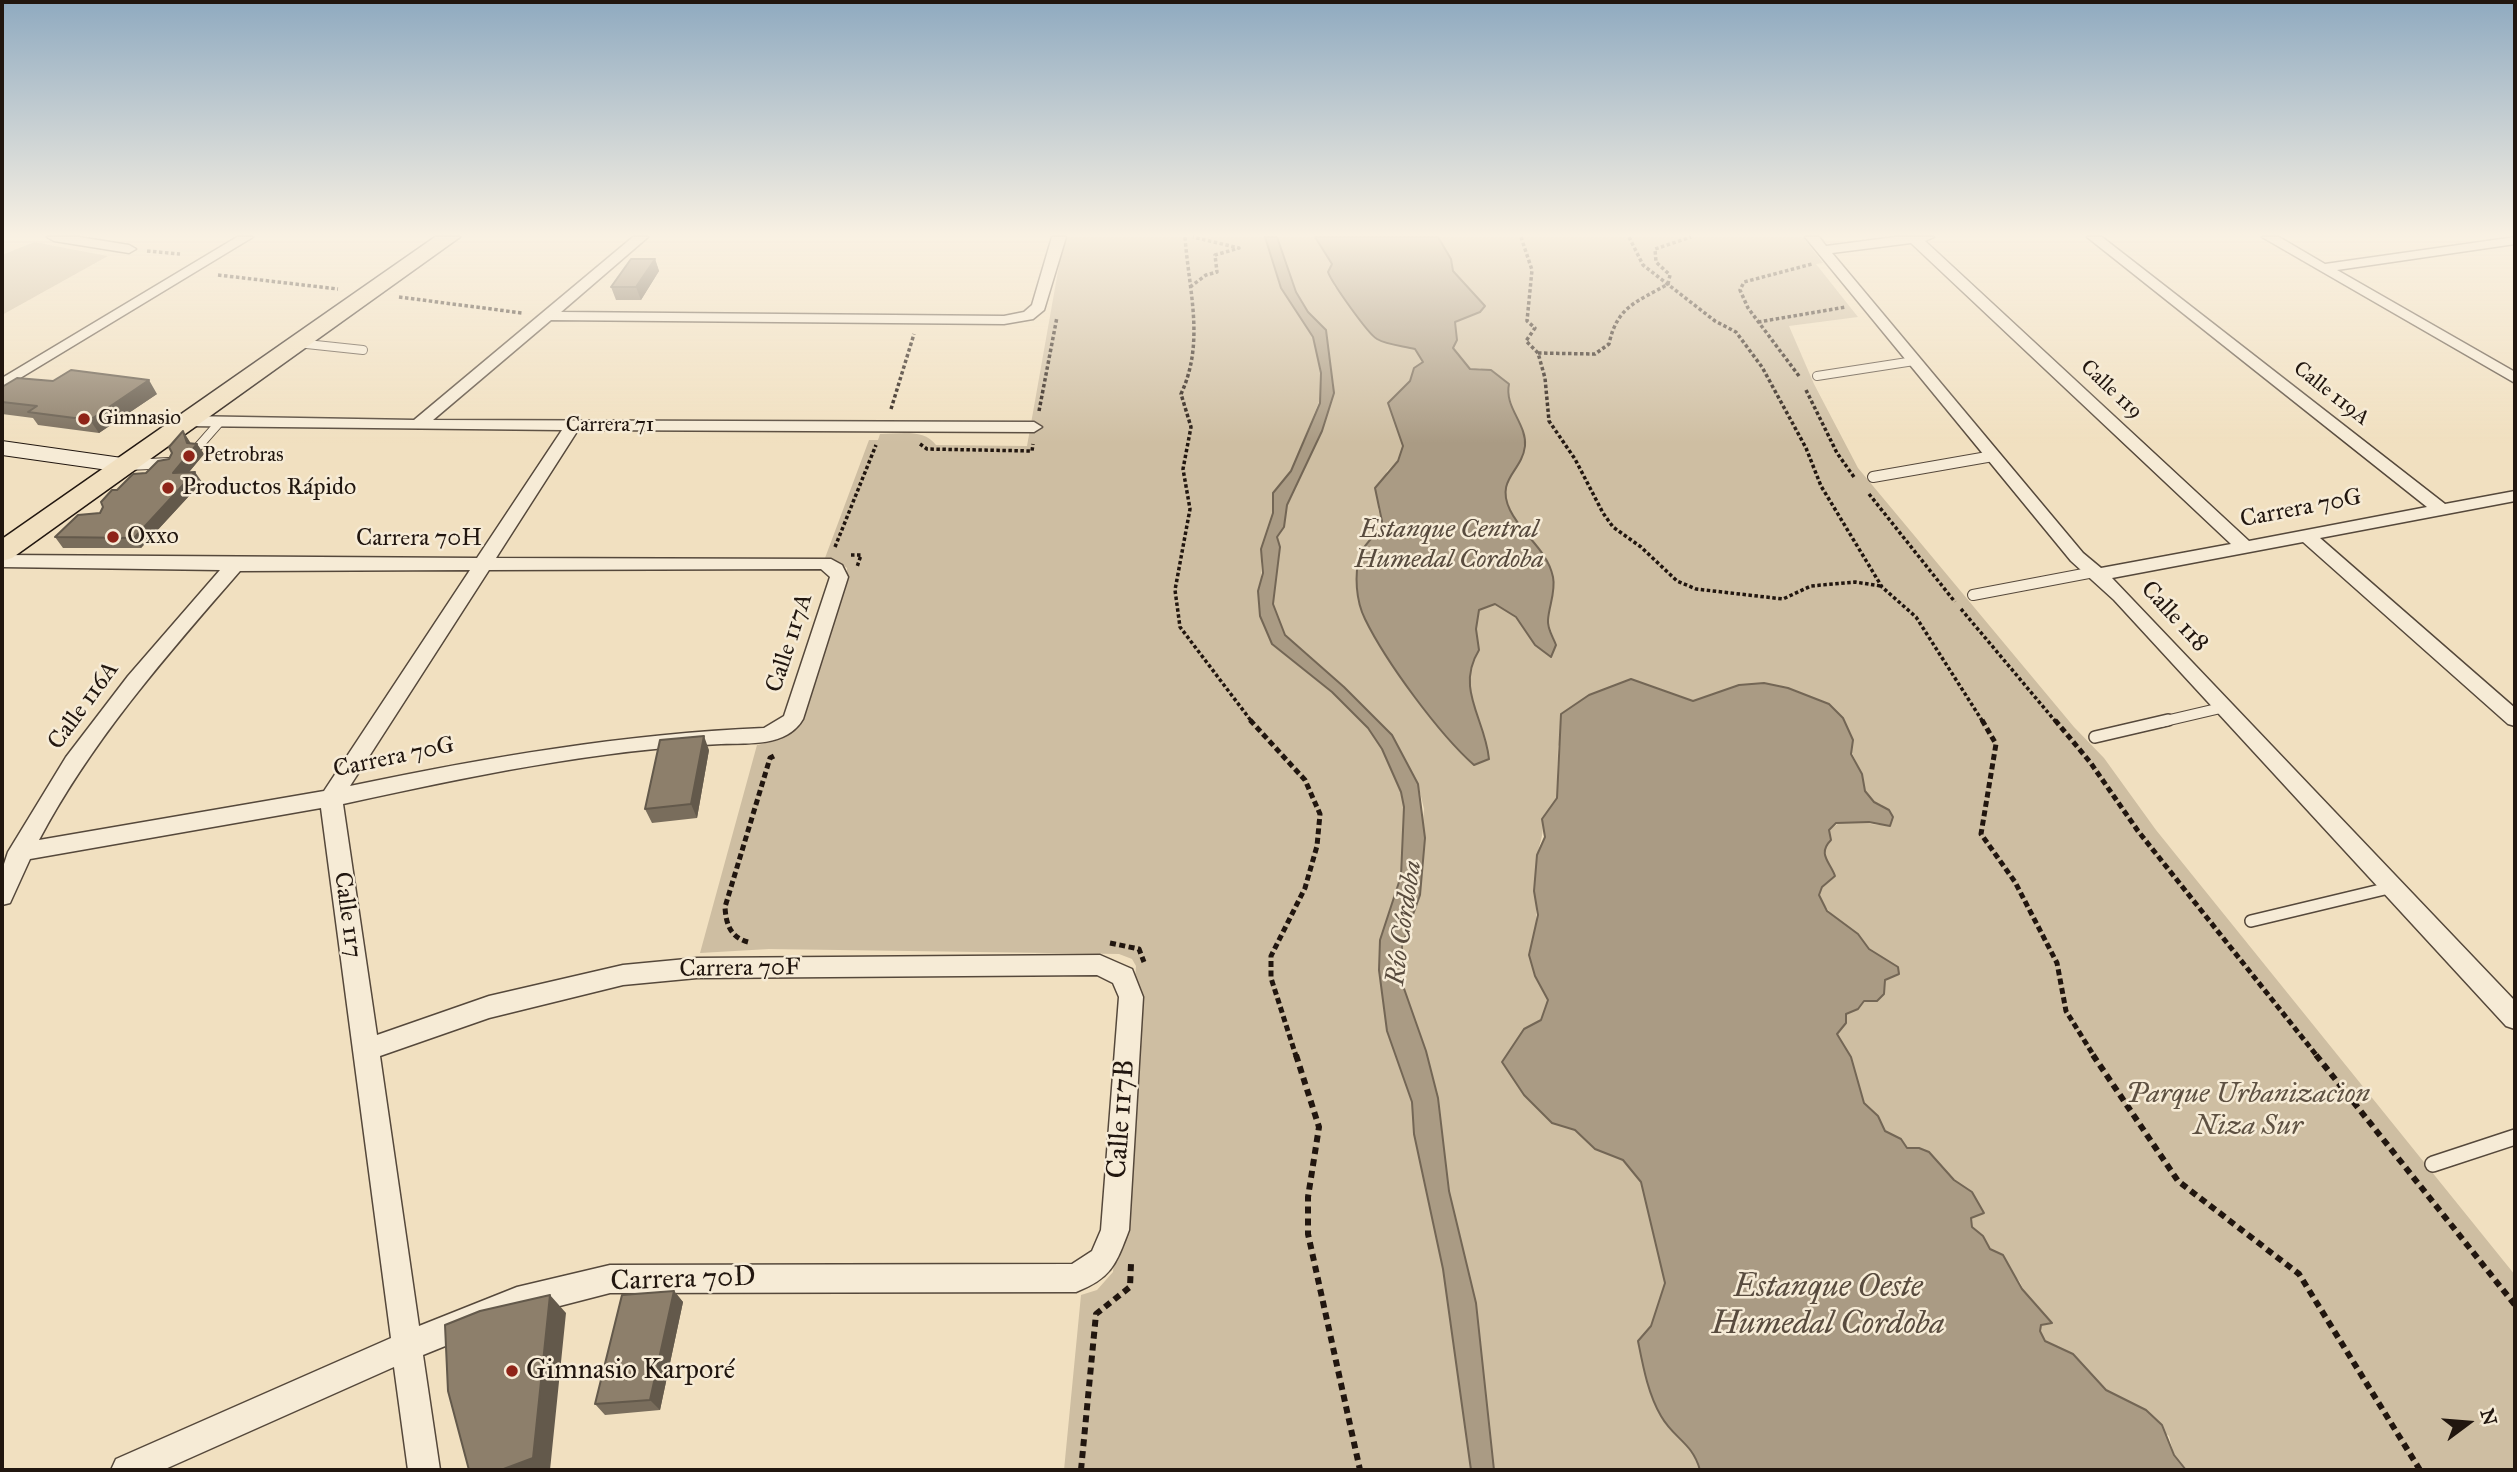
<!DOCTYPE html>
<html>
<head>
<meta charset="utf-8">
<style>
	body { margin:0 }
	#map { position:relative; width:2517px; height:1472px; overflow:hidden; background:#f1e0c0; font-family:"IM FELL Great Primer",serif }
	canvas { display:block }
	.frame { position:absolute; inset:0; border:4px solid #21160f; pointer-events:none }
	.north { position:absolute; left:2433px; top:1388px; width:70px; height:70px; -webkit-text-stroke:5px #f6ebd6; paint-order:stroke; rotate:74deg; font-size:19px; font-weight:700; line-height:28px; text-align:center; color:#21160f }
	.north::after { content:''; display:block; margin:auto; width:24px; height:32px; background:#21160f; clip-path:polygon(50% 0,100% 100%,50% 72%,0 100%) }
</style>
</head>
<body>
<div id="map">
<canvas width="2517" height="1472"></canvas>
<div class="frame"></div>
<div class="north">N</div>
</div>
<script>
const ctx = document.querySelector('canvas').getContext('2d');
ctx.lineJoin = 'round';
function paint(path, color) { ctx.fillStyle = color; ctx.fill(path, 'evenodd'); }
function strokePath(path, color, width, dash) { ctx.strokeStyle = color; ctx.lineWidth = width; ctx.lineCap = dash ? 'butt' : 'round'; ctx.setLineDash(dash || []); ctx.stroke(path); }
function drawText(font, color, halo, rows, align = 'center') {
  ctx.font = font + ' "IM FELL Great Primer",serif'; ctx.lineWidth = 5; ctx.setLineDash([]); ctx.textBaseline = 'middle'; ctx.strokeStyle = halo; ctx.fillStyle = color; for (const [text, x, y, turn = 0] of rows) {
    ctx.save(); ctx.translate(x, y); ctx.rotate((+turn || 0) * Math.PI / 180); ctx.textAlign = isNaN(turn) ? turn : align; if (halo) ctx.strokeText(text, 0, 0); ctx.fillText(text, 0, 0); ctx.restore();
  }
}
paint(new Path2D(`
	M 1064,237 L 1265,237 L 1273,263 L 1294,308 L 1313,337 L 1321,373 L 1321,397 L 1291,471 L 1273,493 L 1273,513 L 1261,549 L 1262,620 L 1272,644 L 1332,692 L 1368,728 L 1382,749 L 1401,792 L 1404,807 L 1401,876 L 1380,940 L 1379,970 L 1387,1031 L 1412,1102 L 1414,1134 L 1443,1269 L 1471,1470 L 1064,1470 L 1081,1295 L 1097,1290 L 1113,1272 L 1136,966 L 1132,959 L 1119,954 L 769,949 L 700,953 L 757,745 L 780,740 L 796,726 L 847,578 L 847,568 L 833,559 L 825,558 L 869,440 L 878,440 L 880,434 C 898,434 924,428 936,445 L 1027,446 Z
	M 1277,237 L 1315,237 L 1332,264 L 1334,286 L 1350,303 L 1357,315 L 1397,344 L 1416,349 L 1423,362 L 1414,368 L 1410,381 L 1388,403 L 1403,446 L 1398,461 L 1387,471 L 1378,509 L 1383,526 L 1360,552 L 1365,618 L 1415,695 L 1477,716 C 1469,690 1464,674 1479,650 L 1476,629 L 1479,610 L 1495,604 L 1516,617 L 1535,645 L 1556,645 L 1506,498 L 1506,481 L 1520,460 L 1523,433 L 1507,391 L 1480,368 L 1470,369 L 1453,348 L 1457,340 L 1455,322 L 1480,312 L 1453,271 L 1451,259 L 1438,237 L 1803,237 L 1823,263 L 1816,264 L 1858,317 L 1789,326 L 1814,384 L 1858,468 L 2074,727 L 2104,758 L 2156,830 L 2515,1275 L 2515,1470 L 2186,1470 L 2174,1455 L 2169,1436 L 2106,1390 L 2073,1354 L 2045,1341 L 2020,1282 L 1972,1227 L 1972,1192 L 1954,1180 L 1929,1152 L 1906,1149 L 1885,1131 L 1864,1103 L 1853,1073 L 1853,1066 L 1836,1034 L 1846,1023 L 1846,1014 L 1864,1001 L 1877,1001 L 1884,994 L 1887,961 C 1862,945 1833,922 1819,896 L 1822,887 L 1829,882 L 1824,857 L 1829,830 L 1842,821 L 1880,825 L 1882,805 L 1874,802 L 1865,791 L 1862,774 L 1829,704 L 1788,688 L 1720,691 L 1705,699 L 1693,701 L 1631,679 L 1558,746 L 1557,798 L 1542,819 C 1545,838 1538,843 1537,860 C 1535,896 1535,967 1548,1000 L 1541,1020 L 1524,1029 L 1552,1123 L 1575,1130 L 1595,1149 L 1623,1160 L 1641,1182 L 1665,1283 L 1651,1326 L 1638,1341 C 1643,1366 1648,1394 1661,1417 C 1674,1439 1692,1442 1700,1470 L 1494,1470 L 1476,1303 L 1449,1191 L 1426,1051 L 1401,980 L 1402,946 L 1415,913 L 1424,809 L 1418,784 L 1392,735 L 1285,635 L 1273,605 L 1280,547 L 1277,537 L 1284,527 L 1287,505 L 1329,407 L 1334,386 L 1327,353 L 1326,330 L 1308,312 L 1296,292 Z
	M 34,242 L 108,256 L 2,315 L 2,255 Z`), '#cebea2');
const water = new Path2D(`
	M 1265,237 L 1277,237 L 1296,292 L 1308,312 L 1326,330 L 1334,393 L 1322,431 L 1287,505 L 1284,527 L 1277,537 L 1280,547 L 1273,604 L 1285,635 L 1344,687 L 1392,735 L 1418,784 L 1425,838 L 1420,895 L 1402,946 L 1401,980 L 1426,1051 L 1438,1098 L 1449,1191 L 1476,1303 L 1494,1470 L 1471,1470 L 1443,1269 L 1414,1134 L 1412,1102 L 1387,1031 L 1379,970 L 1380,940 L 1401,876 L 1404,807 L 1401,792 L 1382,749 L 1368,728 L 1332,692 L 1272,644 L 1260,616 L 1258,591 L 1263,573 L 1261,549 L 1273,513 L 1273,493 L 1291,471 L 1320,403 L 1321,373 L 1313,337 L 1281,288 Z
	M 1315,237 L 1438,237 L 1451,259 L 1453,271 L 1485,306 L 1480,312 L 1455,322 L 1457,340 L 1453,348 L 1470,369 L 1491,370 L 1509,384 C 1504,407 1527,424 1525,446 C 1522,472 1495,479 1510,510 C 1522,535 1547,549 1553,577 C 1556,591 1549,606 1548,620 C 1547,628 1553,637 1556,645 L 1551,657 L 1535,645 L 1516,617 L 1495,604 L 1479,610 L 1476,629 L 1479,650 C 1455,689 1485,718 1489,759 L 1474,765 C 1439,734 1386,662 1365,619 C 1356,601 1354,575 1360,555 C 1363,545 1375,535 1383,526 L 1375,488 L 1398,461 L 1403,446 L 1388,403 L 1410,381 L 1414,368 L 1423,362 L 1415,349 C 1404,346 1387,345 1377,339 C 1368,334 1332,283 1328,272 L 1332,264 Z
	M 1631,679 L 1693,701 L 1739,685 L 1764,683 L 1788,688 L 1829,704 L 1843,718 L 1853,740 L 1851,754 L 1862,774 L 1865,791 L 1874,802 L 1889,810 L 1893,817 L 1890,826 L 1869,822 L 1836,823 L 1829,830 L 1831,840 C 1817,854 1830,862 1835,876 L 1822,887 L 1819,895 L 1827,911 L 1858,934 L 1869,949 L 1898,967 L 1899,974 L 1885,980 L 1884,994 L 1877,1001 L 1864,1001 L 1858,1009 L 1846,1014 L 1846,1023 L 1837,1034 L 1851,1057 L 1864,1103 L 1878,1116 L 1885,1131 L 1901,1139 L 1907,1148 L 1919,1148 L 1929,1152 L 1954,1180 L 1972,1192 L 1984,1213 L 1971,1218 L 1972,1227 L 1983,1236 L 1990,1249 L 2003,1255 L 2022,1289 L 2052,1323 L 2041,1325 L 2040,1331 L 2045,1341 L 2073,1354 L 2106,1390 L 2146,1410 L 2162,1425 L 2174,1455 L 2186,1470 L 1700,1470 C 1692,1442 1674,1439 1661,1416 C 1648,1394 1643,1366 1638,1341 L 1651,1326 L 1665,1283 L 1641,1182 L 1623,1160 L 1595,1149 L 1575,1130 L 1552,1123 L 1524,1095 L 1502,1062 L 1524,1029 L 1541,1020 L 1548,1000 L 1535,976 L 1529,955 L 1538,915 L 1534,891 L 1537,855 L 1545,837 L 1542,819 L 1557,798 L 1561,714 L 1589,695 Z`);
paint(water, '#aa9b84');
strokePath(water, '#736655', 2);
const laneFar3 = new Path2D(`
	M 297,343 L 363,350
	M 1817,376 L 1914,361
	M 197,448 L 219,423`);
const laneFar2 = new Path2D(`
	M 129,465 L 169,463
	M 1873,477 L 1993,456
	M 1973,595 L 2094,572
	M 2161,722 L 2225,707`);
const laneFar1 = new Path2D(`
	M 2095,737 L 2168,720
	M 2251,921 L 2393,887`);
const lane = new Path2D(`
	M 2433,1164 L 2515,1137`);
const street = new Path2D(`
	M 47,237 L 79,237 L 129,245 L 136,249 L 129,253 L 54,241 Z
	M 237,237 L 253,237 L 2,389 L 2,378 Z
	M 633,237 L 648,237 L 561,312 L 1004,316 L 1024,312 L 1032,305 L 1052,237 L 1066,237 L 1044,310 L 1033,319 L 1004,324 L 551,320 L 433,420 L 1034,422 L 1042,427 L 1034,432 L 578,430 L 496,558 L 831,559 L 842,565 L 848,577 L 803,719 C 787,747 749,743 721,744 C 594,750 467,777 343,804 L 377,1035 L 489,996 L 623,965 L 697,958 L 1100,955 L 1132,969 L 1143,997 L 1129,1230 C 1116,1264 1112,1278 1076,1292 L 610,1293 L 517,1317 L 423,1355 L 440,1470 L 408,1470 L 394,1367 L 163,1470 L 111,1470 L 116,1459 L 391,1338 L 321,808 L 30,859 L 10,903 L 2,905 L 2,870 L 8,852 L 66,757 L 128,676 L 220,570 L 2,567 L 2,555 L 477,558 L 562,430 L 185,426 L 177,421 L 185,416 L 414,420 ZM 821,569 L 830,577 L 784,716 L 764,728 C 625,734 487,757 350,786 L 489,570 ZM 470,570 L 324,791 L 39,840 C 92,740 166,656 240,571 ZM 1097,975 L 1113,983 L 1119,997 L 1101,1230 L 1092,1251 L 1072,1264 L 610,1265 L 517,1287 L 419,1326 L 380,1056 L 489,1018 L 623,985 L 697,978 Z
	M 1805,237 L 1819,237 L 1826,246 L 1895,237 L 1934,237 L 1925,241 L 2249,541 L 2427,507 L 2087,237 L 2102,237 L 2445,504 L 2515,491 L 2515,501 L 2320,538 L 2515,708 L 2515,726 L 2508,724 L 2303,542 L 2112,578 L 2515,1001 L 2515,1029 L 2506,1026 L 2114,600 L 2071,561 ZM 1911,243 L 2231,544 L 2101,568 L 2083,553 L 1832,253 Z
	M 2262,237 L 2279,237 L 2325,264 L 2515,237 L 2515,244 L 2337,270 L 2515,372 L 2515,383 Z`);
const secondary = new Path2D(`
	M 2,441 L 122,458 L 130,460 L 134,465 L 130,470 L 122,472 L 2,455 Z`);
const primary = new Path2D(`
	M 435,237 L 460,237 L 12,558 L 2,561 L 2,539 Z`);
strokePath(laneFar3, '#55483b', 10);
strokePath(laneFar2, '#55483b', 12);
strokePath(laneFar1, '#55483b', 14);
strokePath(lane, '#55483b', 18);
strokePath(street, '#55483b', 3);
strokePath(secondary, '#21160f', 2);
strokePath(primary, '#21160f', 3);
strokePath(new Path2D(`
	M 1185,237 C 1189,292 1205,342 1181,394 L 1191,427 L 1183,469 L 1190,509 L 1175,590 L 1180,627 L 1252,722
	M 1521,237 L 1532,270 L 1527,321 L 1535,328 L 1526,341 L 1538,353 L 1545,378 L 1549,421 L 1575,459 L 1603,513 L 1613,527 L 1641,547 L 1677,581 L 1696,589 L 1783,599 L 1811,586 L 1855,582 L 1881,586
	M 1629,237 L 1643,265 L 1715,321 L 1736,332 L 1762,367 L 1806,448 L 1821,486 L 1882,587 L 1916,617 L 1983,722
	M 147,251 L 180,254
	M 218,275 L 338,289
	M 1190,287 L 1206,275 L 1217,272 L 1215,255 L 1239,248 L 1193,237
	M 399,297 L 522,313
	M 1758,322 L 1846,307
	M 1538,353 L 1595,354 L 1609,344 C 1617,306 1637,302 1668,284 L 1670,275 L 1656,262 L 1655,249 L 1691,237
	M 1799,376 L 1748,308 L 1740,290 L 1744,282 L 1812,264
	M 1806,390 L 1837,453 L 1854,477
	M 891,409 L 914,334
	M 1039,411 L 1057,317
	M 920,444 L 927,449 L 1032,451 L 1033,444
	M 1869,494 L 1955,602
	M 835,547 L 876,445
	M 851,555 L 861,555 L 857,567
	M 1961,609 L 2056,722`), '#21160f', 3.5, [3.5, 2.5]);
strokePath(new Path2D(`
	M 1250,720 L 1305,780 L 1320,814 L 1317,846 L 1305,888 L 1271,956 L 1271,978 L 1296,1056
	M 1982,720 L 1996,744 L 1981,834 L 2015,882 L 2057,963 L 2066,1011 L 2094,1056
	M 2055,720 L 2090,762 L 2138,831 L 2317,1056
	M 748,942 C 730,937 726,924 725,907 L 770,758 L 774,756
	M 1110,943 L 1139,949 L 1144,962`), '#21160f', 5, [6, 3.5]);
strokePath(new Path2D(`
	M 1296,1055 L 1319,1127 L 1308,1197 L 1308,1234 L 1360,1470
	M 2093,1055 L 2178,1181 L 2299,1274 L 2420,1470
	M 2316,1055 L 2515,1305
	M 1081,1470 L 1096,1314 L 1130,1287 L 1131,1264`), '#21160f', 6, [7, 5]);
strokePath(laneFar3, '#f6ebd6', 8);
strokePath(laneFar2, '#f6ebd6', 10);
strokePath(laneFar1, '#f6ebd6', 11);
strokePath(lane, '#f6ebd6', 15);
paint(street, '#f6ebd6');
paint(secondary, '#f6ebd6');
paint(primary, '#f1e0c0');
paint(new Path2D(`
	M 655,259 L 659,271 L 641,300 L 616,300 L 611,287 Z
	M 2,387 L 157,394 L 99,433 L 38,425 L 33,418 L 2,414 Z
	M 183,431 L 190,443 L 197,444 L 204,454 L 189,472 L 202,482 L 141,548 L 63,548 L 55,537 L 100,513 L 117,490 L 169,459 Z
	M 709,750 L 697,818 L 652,823 L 645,809 Z
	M 674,1291 L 683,1302 L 660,1410 L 605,1415 L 595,1404 Z`), '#796d5c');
paint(new Path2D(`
	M 655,259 L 659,271 L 641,300 L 636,287 Z
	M 149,380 L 157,394 L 99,433 L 90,420 Z
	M 183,431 L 190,442 L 192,450 L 197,444 L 204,454 L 180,483 L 173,473 L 187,443 Z
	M 195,472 L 202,482 L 141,548 L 134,538 Z
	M 704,736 L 709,750 L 697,818 L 691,804 Z
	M 674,1291 L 683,1302 L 660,1410 L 650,1400 Z
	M 550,1295 L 566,1313 L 550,1470 L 501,1470 Z`), '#63594b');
const building = new Path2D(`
	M 631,259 L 655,259 L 636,287 L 611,287 Z
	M 71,370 L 149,380 L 90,420 L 28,412 L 37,406 L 2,402 L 2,387 L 17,378 L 53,381 Z
	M 183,431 L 187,443 L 197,444 L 173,473 L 195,472 L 134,538 L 55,537 L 78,515 L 100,513 L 103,507 L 101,502 L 112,490 L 117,490 L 133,474 L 146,473 L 158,461 L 169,459 L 172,453 L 169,447 Z
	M 704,736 L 691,804 L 645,809 L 660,740 Z
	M 674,1291 L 650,1400 L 595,1404 L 622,1295 Z
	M 550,1295 L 533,1458 L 501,1470 L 469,1470 L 448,1391 L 445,1325 L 480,1311 Z`);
paint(building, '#8d7f6b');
strokePath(building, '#63594b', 2);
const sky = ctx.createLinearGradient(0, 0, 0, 443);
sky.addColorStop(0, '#8faac0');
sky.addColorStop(0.53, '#f9f1e3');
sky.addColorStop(1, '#f9f1e300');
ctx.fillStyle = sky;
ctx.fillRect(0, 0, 2517, 443);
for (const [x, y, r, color] of [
	[84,419,7,"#8f2418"],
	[189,456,7,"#8f2418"],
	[168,488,7,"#8f2418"],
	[113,537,7,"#8f2418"],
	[512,1371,7,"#8f2418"]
]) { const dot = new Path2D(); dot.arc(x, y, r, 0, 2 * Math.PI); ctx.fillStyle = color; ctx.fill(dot); strokePath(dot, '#f6ebd6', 2.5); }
drawText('21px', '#21160f', '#f6ebd6', [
	["Calle 119",2111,390,43],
	["Calle 119A",2331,394,38],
	["Carrera 71",610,426]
]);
drawText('21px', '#21160f', '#f6ebd6', [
	["Gimnasio",98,419],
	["Petrobras",203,456]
], 'left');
drawText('24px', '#21160f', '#f6ebd6', [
	["Productos Rápido",182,488],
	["Oxxo",127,537]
], 'left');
drawText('24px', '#21160f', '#f6ebd6', [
	["Carrera 70G",2301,509,-11],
	["Carrera 70H",419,539],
	["Calle 118",2174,617,47],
	["Calle 117A",790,643,-72],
	["Calle 116A",84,706,-54],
	["Carrera 70G",394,758,-12],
	["Calle 117",347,915,82],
	["Carrera 70F",740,969,-1]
]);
drawText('italic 26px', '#584b3e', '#f6ebd6', [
	["Estanque Central",1449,531],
	["Humedal Cordoba",1449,561],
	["Río Córdoba",1405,923,-82]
]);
drawText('italic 28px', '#5e5142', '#f6ebd6', [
	["Parque Urbanizacion",2248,1095],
	["Niza Sur",2248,1127]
]);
drawText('28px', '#21160f', '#f6ebd6', [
	["Calle 117B",1122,1119,-86],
	["Carrera 70D",683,1280,-2]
]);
drawText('28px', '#21160f', '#f6ebd6', [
	["Gimnasio Karporé",526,1371]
], 'left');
drawText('italic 32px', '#584b3e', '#f6ebd6', [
	["Estanque Oeste",1828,1288],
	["Humedal Cordoba",1828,1325]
]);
</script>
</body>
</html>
